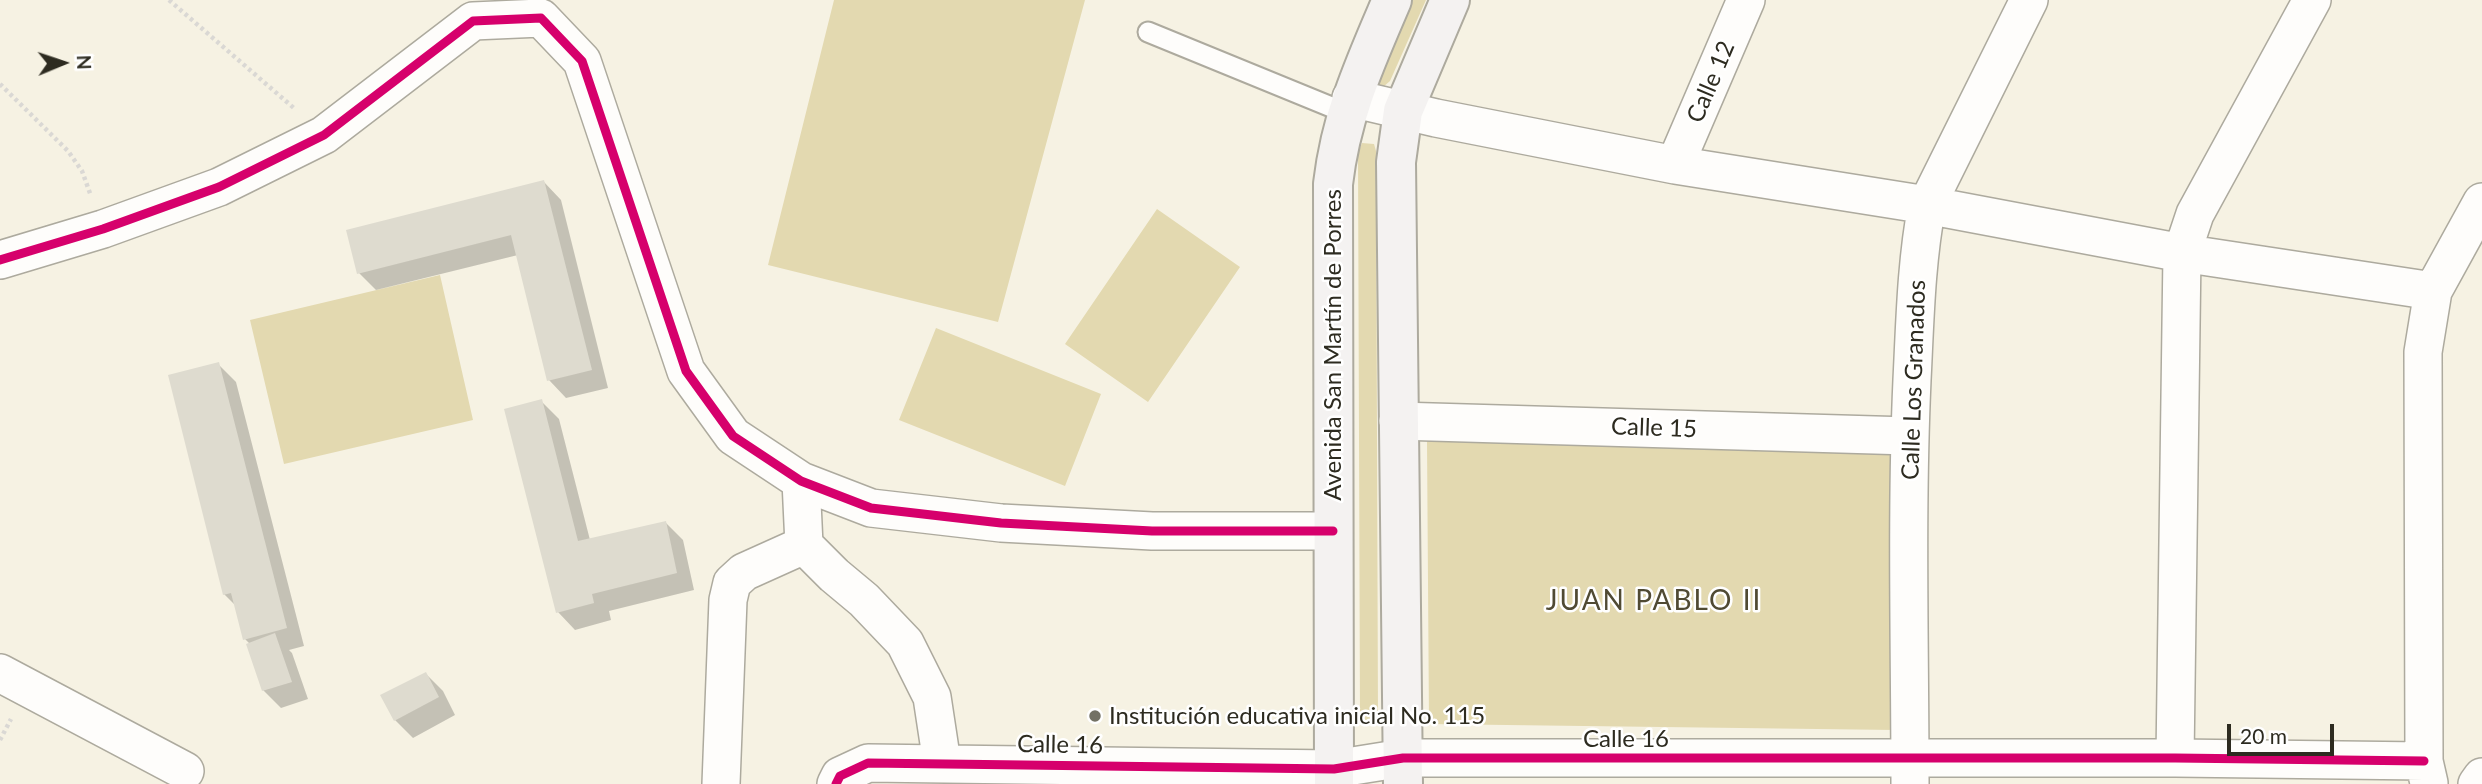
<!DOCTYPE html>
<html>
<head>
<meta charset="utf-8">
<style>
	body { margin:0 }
	#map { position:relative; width:2482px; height:784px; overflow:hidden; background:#f6f2e3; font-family:Lato,sans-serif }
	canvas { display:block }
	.north { position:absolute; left:28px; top:28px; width:70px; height:70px; -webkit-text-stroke:5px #fff; paint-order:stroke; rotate:88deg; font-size:19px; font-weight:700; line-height:28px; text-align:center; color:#2d2b20 }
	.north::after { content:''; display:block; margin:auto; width:24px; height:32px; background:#2d2b20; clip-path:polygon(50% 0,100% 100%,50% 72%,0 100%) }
	.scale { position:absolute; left:2227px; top:724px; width:107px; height:32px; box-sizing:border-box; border:4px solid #2d2b20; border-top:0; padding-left:9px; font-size:21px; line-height:24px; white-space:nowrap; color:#2d2b20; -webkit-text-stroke:5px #fff; paint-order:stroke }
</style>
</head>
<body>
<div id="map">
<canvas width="2482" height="784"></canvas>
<div class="north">N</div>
<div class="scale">20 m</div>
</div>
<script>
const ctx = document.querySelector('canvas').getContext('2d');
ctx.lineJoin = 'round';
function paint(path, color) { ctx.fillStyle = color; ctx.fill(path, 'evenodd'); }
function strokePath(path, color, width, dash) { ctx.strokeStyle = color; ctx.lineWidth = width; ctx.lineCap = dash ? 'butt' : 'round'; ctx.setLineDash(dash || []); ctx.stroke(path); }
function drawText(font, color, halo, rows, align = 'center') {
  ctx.font = font + ' Lato,sans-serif'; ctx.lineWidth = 5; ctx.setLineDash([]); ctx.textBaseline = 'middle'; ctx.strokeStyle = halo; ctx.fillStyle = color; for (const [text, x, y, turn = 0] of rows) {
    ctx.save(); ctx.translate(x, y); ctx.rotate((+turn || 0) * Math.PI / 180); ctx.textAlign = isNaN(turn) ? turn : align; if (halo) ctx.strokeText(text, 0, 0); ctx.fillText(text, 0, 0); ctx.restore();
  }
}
paint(new Path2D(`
	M 834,0 L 1085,0 L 998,322 L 768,265 Z
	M 1412,0 L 1426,0 L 1390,81 L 1383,87 L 1376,83 Z
	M 1362,143 L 1374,144 L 1376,151 L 1378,720 L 1368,724 L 1360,720 L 1358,153 Z
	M 1157,209 L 1240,267 L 1148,402 L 1065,344 Z
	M 440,275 L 473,420 L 284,464 L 250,320 Z
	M 936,328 L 1101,394 L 1065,486 L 899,420 Z
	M 1427,441 L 1897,449 L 1895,730 L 1429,724 Z`), '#e3d9b0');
paint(new Path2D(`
	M 544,182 L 561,200 L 608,388 L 566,398 L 549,380 L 518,255 L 376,290 L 359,273 Z
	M 218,364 L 236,382 L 304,646 L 289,650 L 292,653 L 308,699 L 281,708 L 263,690 L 250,644 L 245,639 L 236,606 L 224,594 Z
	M 541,401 L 559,419 L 590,540 L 666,523 L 683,540 L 694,590 L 609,611 L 611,620 L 575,630 L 558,612 Z
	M 426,674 L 443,691 L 455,715 L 413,738 L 395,720 Z`), '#0003');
paint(new Path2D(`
	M 544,180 L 592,370 L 547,381 L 511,235 L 357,274 L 346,230 Z
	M 219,362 L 287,628 L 243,640 L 231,593 L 223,595 L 168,375 Z
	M 542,399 L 578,541 L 666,521 L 677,573 L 592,594 L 594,603 L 556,613 L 504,409 Z
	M 275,633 L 292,682 L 262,691 L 246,644 Z
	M 426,672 L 439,697 L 394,721 L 380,695 Z`), '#dedbcf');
const service = new Path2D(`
	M 1148,32 L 1346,113`);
const minor = new Path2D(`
	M 1351,98 L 1436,118 L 1675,165 L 1927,205 L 2182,253 L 2433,291
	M 1675,165 L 1746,0
	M 0,260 L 103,229 L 219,187 L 324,135 L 473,21 L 541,18 L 582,61 L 686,371 L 733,436 L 801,481 L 871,508 L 1001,523 L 1152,531 L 1333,531
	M 1398,421 L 1909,436
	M 801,481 L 804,545 L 834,575 L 864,600 L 905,643 L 932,697 L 942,763
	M 0,673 L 185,771
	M 2175,758 L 2182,253 L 2195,214 L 2312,0
	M 2429,783 L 2424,761 L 2423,352 L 2433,291 L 2482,202
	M 721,784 L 728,600 L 732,583 L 744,572 L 804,545
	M 836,784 L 840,776 L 868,763 L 1334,769 L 1403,758 L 2175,758 L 2424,761
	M 1910,784 C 1910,649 1906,514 1912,380 C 1915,321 1916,263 1927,205 L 2029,0
	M 2477,784 L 2482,777`);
const secondary = new Path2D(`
	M 1334,784 L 1333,184 C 1341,115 1365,63 1392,0
	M 1403,784 L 1396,162 L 1403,111 L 1450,0`);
strokePath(service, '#adaa9e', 23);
strokePath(minor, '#adaa9e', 40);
strokePath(secondary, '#adaa9e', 42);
strokePath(new Path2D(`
	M 169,0 L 295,109
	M 0,84 L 68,151 L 82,171 L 91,196
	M 0,740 L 11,719`), '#dad8d4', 4.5, [3.5, 3.5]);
strokePath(service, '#fefdfb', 19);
strokePath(minor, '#fefdfb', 37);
strokePath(secondary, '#f4f2f1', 38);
strokePath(new Path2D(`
	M 0,260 L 103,229 L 219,187 L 324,135 L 473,21 L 541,18 L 582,61 L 686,371 L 733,436 L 801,481 L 871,508 L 1001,523 L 1152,531 L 1333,531
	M 836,784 L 840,776 L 868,763 L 1334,769 L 1403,758 L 2175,758 L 2424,761`), '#d6006c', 9);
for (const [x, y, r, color] of [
	[1095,716,7,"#737164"]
]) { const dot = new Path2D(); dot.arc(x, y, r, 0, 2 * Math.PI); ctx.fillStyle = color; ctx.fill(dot); strokePath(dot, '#fff', 2.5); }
drawText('24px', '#2d2b20', '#fff', [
	["Calle 12",1711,82,-67],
	["Avenida San Martín de Porres",1333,345,-90],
	["Calle Los Granados",1914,380,-88],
	["Calle 15",1654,428,2],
	["Calle 16",1626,739],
	["Calle 16",1060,745,1]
]);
drawText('24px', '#2d2b20', '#fff', [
	["Institución educativa inicial No. 115",1109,716]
], 'left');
ctx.letterSpacing = '2px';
drawText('28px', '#504a33', '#fff', [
	["JUAN PABLO II",1654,601]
]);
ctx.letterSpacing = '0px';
</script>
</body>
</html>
